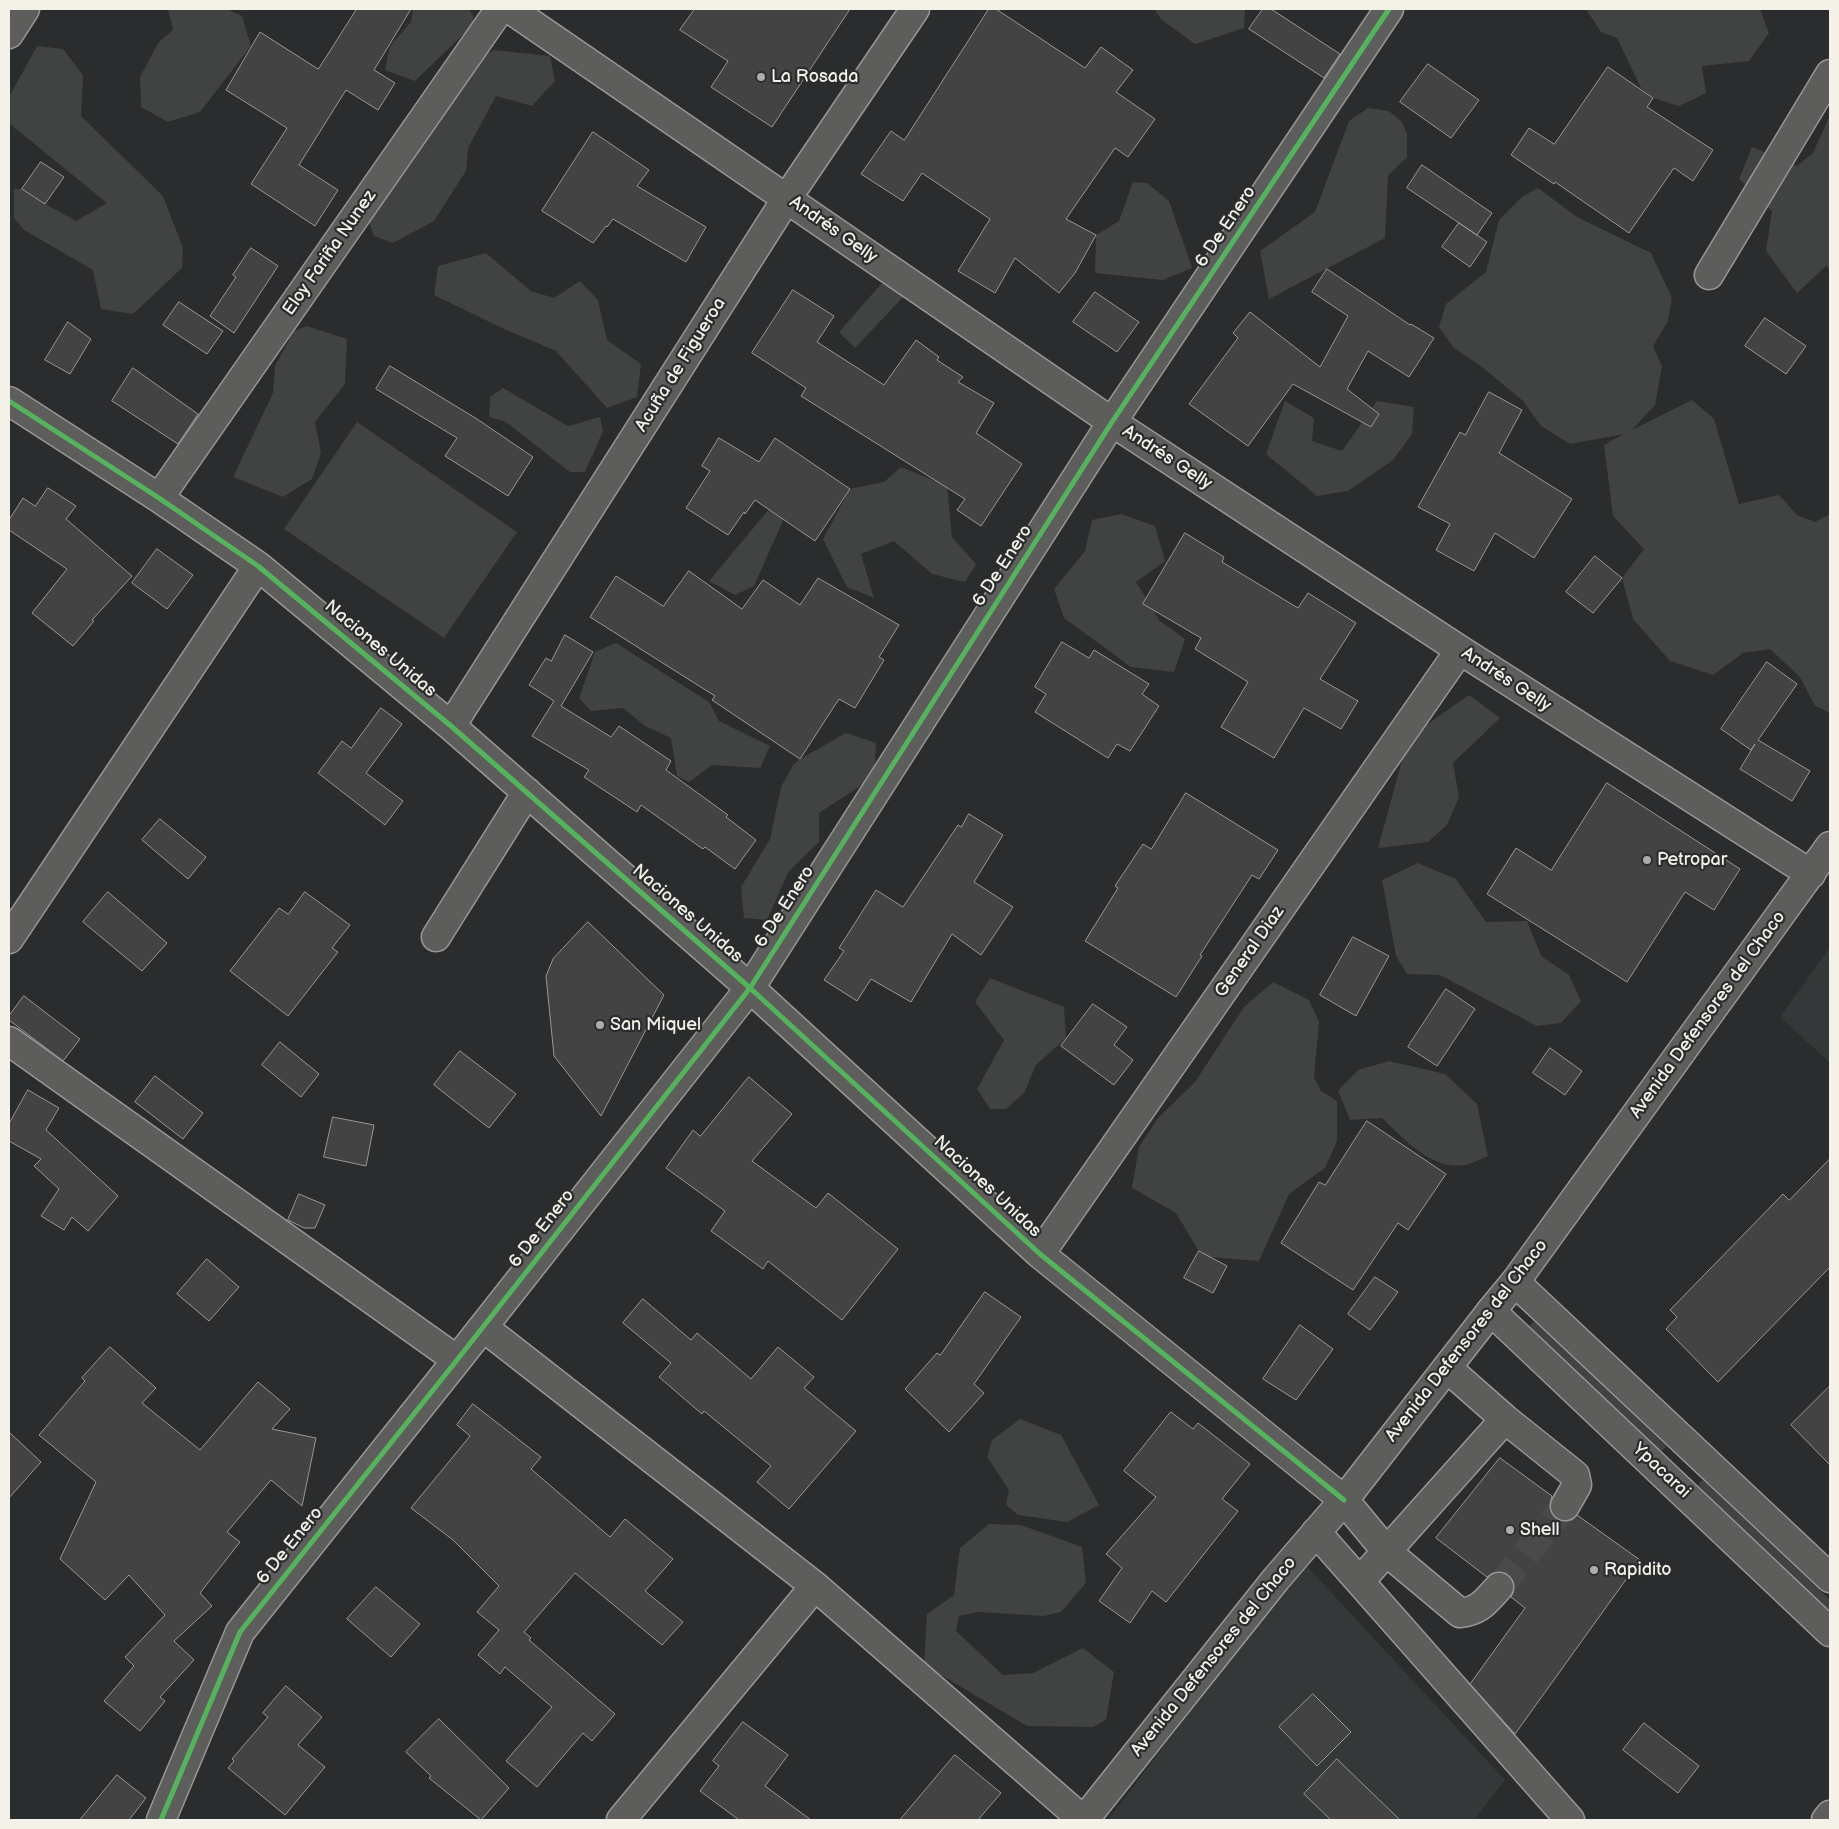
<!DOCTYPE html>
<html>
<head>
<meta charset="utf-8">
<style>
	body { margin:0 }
	#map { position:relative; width:1839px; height:1829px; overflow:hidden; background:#2b2c2d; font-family:"Balsamiq Sans",sans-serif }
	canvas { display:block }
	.frame { position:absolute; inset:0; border:10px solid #f4f1e8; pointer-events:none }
</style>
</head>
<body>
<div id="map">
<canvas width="1839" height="1829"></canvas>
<div class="frame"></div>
</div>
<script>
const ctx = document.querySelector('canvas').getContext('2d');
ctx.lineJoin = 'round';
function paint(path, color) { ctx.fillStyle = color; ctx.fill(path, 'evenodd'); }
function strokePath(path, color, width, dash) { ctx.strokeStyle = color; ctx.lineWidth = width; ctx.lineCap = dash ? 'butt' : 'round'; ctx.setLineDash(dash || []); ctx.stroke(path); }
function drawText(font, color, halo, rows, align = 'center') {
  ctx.font = font + ' "Balsamiq Sans",sans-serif'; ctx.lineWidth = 4.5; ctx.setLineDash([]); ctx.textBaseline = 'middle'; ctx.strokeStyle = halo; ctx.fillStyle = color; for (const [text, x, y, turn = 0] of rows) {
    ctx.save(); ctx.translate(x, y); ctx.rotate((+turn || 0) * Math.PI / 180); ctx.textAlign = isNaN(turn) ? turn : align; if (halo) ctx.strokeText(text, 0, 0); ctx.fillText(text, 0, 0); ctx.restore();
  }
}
paint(new Path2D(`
	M 1830,947 L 1830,1063 L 1780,1017 Z
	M 1303,1562 L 1505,1780 L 1474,1820 L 1108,1820 Z`), '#353838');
paint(new Path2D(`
	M 168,9 L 227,9 L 242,16 L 251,46 L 200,112 L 168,122 L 141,107 L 140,77 L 158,43 L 173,30 Z
	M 413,9 L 469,9 L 473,16 L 474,24 L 415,81 L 385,70 L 390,46 L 411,22 Z
	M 1154,9 L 1245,9 L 1244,28 L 1195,44 L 1162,20 Z
	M 1586,9 L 1760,9 L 1769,33 L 1749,61 L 1702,66 L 1706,93 L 1679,106 L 1653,98 L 1641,88 L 1617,38 L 1601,32 Z
	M 37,46 L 63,49 L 83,75 L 81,116 L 163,196 L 183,248 L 182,268 L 133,314 L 101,309 L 93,270 L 24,230 L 14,218 L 14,189 L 22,189 L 45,204 L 76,221 L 107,203 L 10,124 L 9,97 Z
	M 494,50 L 550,56 L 555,81 L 532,106 L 496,96 L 468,148 L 466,171 L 434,221 L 393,243 L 374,236 L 361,199 L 479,57 Z
	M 1368,108 L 1389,111 L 1402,122 L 1407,134 L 1407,157 L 1388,176 L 1385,238 L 1269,299 L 1260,251 L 1315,212 L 1349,121 Z
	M 1830,115 L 1830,269 L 1826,266 L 1797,293 L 1766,251 L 1772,211 L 1739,179 L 1752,147 L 1797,166 L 1813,153 Z
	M 1133,182 L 1147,183 L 1169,201 L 1192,268 L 1163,280 L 1095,273 L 1096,235 L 1119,221 Z
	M 1538,188 L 1577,217 L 1651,253 L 1672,298 L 1668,321 L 1653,346 L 1662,366 L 1655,405 L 1632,430 L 1692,400 L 1714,419 L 1739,504 L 1779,495 L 1797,515 L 1815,522 L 1830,514 L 1830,713 L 1815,706 L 1800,677 L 1770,649 L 1743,653 L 1713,675 L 1670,661 L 1633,619 L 1622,578 L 1644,549 L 1613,516 L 1604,445 L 1624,434 L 1570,444 L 1541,426 L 1523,401 L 1482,367 L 1454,348 L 1439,327 L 1446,304 L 1486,272 L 1499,220 L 1523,196 Z
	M 486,253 L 531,291 L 554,298 L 580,281 L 598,300 L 607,340 L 641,364 L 637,397 L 607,408 L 556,351 L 504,329 L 434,295 L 438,266 Z
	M 881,284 L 897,286 L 903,297 L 855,348 L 839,332 Z
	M 307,326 L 347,339 L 345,384 L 315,422 L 321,453 L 312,479 L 283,497 L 233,477 L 273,393 L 275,366 L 294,331 Z
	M 503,388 L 568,426 L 600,417 L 603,431 L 585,472 L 570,472 L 506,422 L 489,417 L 490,397 Z
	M 1285,401 L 1314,418 L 1312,441 L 1342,451 L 1377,401 L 1414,407 L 1412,434 L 1393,460 L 1348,491 L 1317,496 L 1266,454 Z
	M 357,422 L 517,532 L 444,638 L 284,529 Z
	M 901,467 L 947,486 L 952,537 L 976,564 L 965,582 L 932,574 L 894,541 L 861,554 L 874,598 L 847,587 L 823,539 L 850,489 L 884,482 Z
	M 770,508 L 785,516 L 754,586 L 735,595 L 709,581 Z
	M 1121,514 L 1155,526 L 1165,561 L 1136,582 L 1160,621 L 1185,639 L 1174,672 L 1131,667 L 1064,618 L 1054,589 L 1085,551 L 1092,520 Z
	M 616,643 L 709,702 L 719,721 L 770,746 L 760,768 L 712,765 L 689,782 L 677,776 L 671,738 L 645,726 L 623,708 L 591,711 L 579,698 L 595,652 Z
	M 1469,695 L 1500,718 L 1453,763 L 1459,797 L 1447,825 L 1428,842 L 1378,848 L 1404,753 L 1422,728 Z
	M 846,733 L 876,743 L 874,777 L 819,813 L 819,842 L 789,871 L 767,920 L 744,918 L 741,887 L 770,839 L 781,787 L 793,765 L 800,759 Z
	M 1418,863 L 1456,879 L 1486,922 L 1527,921 L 1541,956 L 1569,975 L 1581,1001 L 1561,1023 L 1537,1026 L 1440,975 L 1407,974 L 1396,956 L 1382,880 Z
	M 990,978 L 1064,1007 L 1066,1038 L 1036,1065 L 1024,1093 L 1006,1109 L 990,1109 L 977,1089 L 1004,1040 L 975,1002 Z
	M 1273,982 L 1309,1000 L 1319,1022 L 1314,1077 L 1321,1091 L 1337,1101 L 1337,1141 L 1325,1168 L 1289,1194 L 1259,1261 L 1210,1257 L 1199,1251 L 1176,1213 L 1132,1188 L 1139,1147 L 1158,1118 L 1195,1082 L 1244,1007 Z
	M 1389,1061 L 1445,1074 L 1477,1104 L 1488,1156 C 1481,1159 1473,1163 1466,1165 C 1432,1171 1404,1139 1382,1118 L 1350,1120 L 1338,1091 L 1358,1070 Z
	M 1533,1322 L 1537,1322 L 1665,1445 L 1666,1447 L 1663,1450 L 1660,1450 L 1531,1329 L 1530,1325 Z
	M 1020,1419 L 1061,1435 L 1099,1505 L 1067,1522 L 1018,1515 L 1006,1505 L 1009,1490 L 987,1457 L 992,1440 Z
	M 1703,1480 L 1830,1600 L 1830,1611 L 1699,1487 L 1699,1483 Z
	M 989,1524 L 1021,1525 L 1082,1547 L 1086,1583 L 1061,1612 L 1044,1616 L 977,1612 L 959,1616 L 956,1631 L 1003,1675 L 1033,1673 L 1083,1648 L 1114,1672 L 1106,1720 L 1093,1727 L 1027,1726 L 924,1665 L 927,1614 L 954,1595 L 960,1548 Z`), '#414242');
const building = new Path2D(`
	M 357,9 L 411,9 L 374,70 L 395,83 L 378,110 L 346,90 L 299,165 L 338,190 L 315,226 L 251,184 L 287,128 L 226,90 L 260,32 L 318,69 Z
	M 695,9 L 850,9 L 772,127 L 711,87 L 728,61 L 680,30 Z
	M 989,9 L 996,9 L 1085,68 L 1101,47 L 1133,70 L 1116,92 L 1155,119 L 1128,157 L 1115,148 L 1066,219 L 1096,235 L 1075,273 L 1059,293 L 1015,258 L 995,293 L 958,271 L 990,219 L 922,173 L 903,201 L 861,174 L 891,131 L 904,140 Z
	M 1263,9 L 1271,9 L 1340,54 L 1324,78 L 1249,29 Z
	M 1428,64 L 1479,100 L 1451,138 L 1400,102 Z
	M 1608,67 L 1653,98 L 1647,107 L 1713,150 L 1693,181 L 1674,168 L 1629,233 L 1555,182 L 1554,184 L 1511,155 L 1529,128 L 1554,144 Z
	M 593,132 L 649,170 L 637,186 L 706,227 L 686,262 L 613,219 L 607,227 L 606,226 L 593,243 L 542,211 Z
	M 41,162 L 64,177 L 45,204 L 22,189 Z
	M 1422,165 L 1492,213 L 1477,235 L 1407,188 Z
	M 1459,223 L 1487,242 L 1470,267 L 1442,247 Z
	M 251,248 L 278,266 L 234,333 L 210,316 L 236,277 L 233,275 Z
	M 1327,269 L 1410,325 L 1411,324 L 1434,338 L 1409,377 L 1368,351 L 1347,389 L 1379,414 L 1371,427 L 1293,384 L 1248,446 L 1189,404 L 1238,338 L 1233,333 L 1250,312 L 1320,367 L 1348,316 L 1312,292 Z
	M 793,290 L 834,316 L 817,342 L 884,385 L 916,340 L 939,357 L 937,360 L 963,377 L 958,382 L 994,403 L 976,433 L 1022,464 L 981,526 L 957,510 L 965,499 L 801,396 L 806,388 L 752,353 Z
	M 1095,292 L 1139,322 L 1117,352 L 1073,322 Z
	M 179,302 L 223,331 L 207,354 L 163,325 Z
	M 1765,318 L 1806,346 L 1786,374 L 1745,346 Z
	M 68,322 L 91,339 L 70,374 L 45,360 Z
	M 390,366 L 477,419 L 533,457 L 508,496 L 445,456 L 457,438 L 376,389 Z
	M 133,368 L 198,414 L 178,444 L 112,401 Z
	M 1489,392 L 1522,410 L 1499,453 L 1572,499 L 1534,558 L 1495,533 L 1474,571 L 1436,550 L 1450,524 L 1418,507 L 1460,432 L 1465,435 Z
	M 719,438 L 759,462 L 775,438 L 850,489 L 815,541 L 755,500 L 745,514 L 744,512 L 728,535 L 686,508 L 710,471 L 702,466 Z
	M 48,488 L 76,506 L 66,519 L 132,576 L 92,620 L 94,621 L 73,646 L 32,613 L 67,569 L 9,530 L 9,520 L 23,498 L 35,506 Z
	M 1185,533 L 1224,557 L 1222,562 L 1298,608 L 1308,593 L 1356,623 L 1320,679 L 1358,701 L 1341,729 L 1304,708 L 1274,758 L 1221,727 L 1248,682 L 1195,649 L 1201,638 L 1143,604 Z
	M 157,549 L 193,575 L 167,609 L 132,583 Z
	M 1595,556 L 1622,578 L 1593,613 L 1566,592 Z
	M 689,571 L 742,609 L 763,580 L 800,605 L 818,578 L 899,625 L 879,657 L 884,660 L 855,708 L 839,699 L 800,759 L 712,700 L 715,696 L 590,617 L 616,576 L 663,606 Z
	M 565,635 L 593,652 L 561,706 L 611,737 L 619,726 L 671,761 L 666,770 L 728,815 L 726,817 L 756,840 L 735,869 L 705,847 L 703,849 L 641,805 L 637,812 L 584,777 L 589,770 L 532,736 L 554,701 L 529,685 L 546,658 L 551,661 Z
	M 1062,642 L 1089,658 L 1094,650 L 1149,684 L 1142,694 L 1159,706 L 1130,751 L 1117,744 L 1108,758 L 1035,712 L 1046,694 L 1035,687 Z
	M 1767,662 L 1797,684 L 1758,740 L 1810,771 L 1792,801 L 1740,769 L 1755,744 L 1751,750 L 1721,729 Z
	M 381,708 L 402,724 L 366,773 L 403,801 L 385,825 L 318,773 L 342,741 L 351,748 Z
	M 1607,783 L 1740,869 L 1714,910 L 1685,892 L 1627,982 L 1487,894 L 1516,848 L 1551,870 Z
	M 1186,793 L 1278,850 L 1259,879 L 1252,875 L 1200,955 L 1202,956 L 1176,997 L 1085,941 L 1118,888 L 1115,886 L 1143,844 L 1151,849 Z
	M 969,814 L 1003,835 L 974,882 L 1013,907 L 981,955 L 952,934 L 911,1002 L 871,979 L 857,1001 L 824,980 L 844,951 L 839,948 L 876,890 L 903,907 L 958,825 L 961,827 Z
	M 160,819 L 206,857 L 188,879 L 142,840 Z
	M 108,892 L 167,943 L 142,971 L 83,922 Z
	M 305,892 L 350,925 L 332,948 L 338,952 L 288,1016 L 230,971 L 279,908 L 288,914 Z
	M 588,922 L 664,995 L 601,1116 L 554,1056 L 546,976 L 553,959 Z
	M 1353,937 L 1389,956 L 1356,1016 L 1320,995 Z
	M 1446,989 L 1475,1009 L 1437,1066 L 1408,1047 Z
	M 24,996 L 80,1039 L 63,1061 L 9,1020 L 9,1016 Z
	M 1093,1004 L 1127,1027 L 1114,1045 L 1133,1060 L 1114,1085 L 1061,1046 Z
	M 280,1042 L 319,1074 L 301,1097 L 262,1065 Z
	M 1550,1048 L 1582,1071 L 1565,1095 L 1533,1073 Z
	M 460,1051 L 516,1094 L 489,1128 L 434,1085 Z
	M 155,1076 L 203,1113 L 183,1139 L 135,1102 Z
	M 749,1077 L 792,1114 L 752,1161 L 816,1208 L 828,1193 L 898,1249 L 842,1320 L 768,1261 L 763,1269 L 711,1231 L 725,1211 L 666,1168 L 693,1130 L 700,1136 Z
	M 28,1090 L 59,1108 L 46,1130 L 118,1196 L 88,1231 L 72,1217 L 64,1230 L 41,1216 L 59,1189 L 34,1166 L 41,1159 L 9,1141 L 9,1124 Z
	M 333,1117 L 374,1125 L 366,1166 L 324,1157 Z
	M 1367,1121 L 1446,1174 L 1408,1230 L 1398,1223 L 1353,1290 L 1281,1243 L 1319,1182 L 1325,1185 Z
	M 1830,1159 L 1830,1267 L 1718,1382 L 1666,1329 L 1677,1317 L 1670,1310 L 1783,1194 L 1789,1200 Z
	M 299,1194 L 325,1205 L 315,1228 L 304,1228 L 288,1220 Z
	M 1199,1251 L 1227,1266 L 1213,1293 L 1184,1278 Z
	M 207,1259 L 239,1287 L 209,1321 L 177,1294 Z
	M 1375,1277 L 1398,1292 L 1370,1330 L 1348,1314 Z
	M 985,1292 L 1021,1317 L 974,1384 L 984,1393 L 949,1432 L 905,1389 L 937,1353 L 940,1355 Z
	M 643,1299 L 691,1340 L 697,1333 L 751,1379 L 778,1347 L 814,1377 L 804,1388 L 856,1431 L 789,1509 L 757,1482 L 771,1466 L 704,1411 L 702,1414 L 659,1377 L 671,1363 L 623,1323 Z
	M 1300,1325 L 1333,1349 L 1296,1400 L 1263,1379 Z
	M 110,1347 L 156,1388 L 142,1403 L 200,1450 L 258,1382 L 290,1409 L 272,1429 L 316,1438 L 302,1506 L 271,1480 L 227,1532 L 240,1542 L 200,1593 L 212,1606 L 174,1641 L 194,1660 L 160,1697 L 165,1701 L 140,1731 L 104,1701 L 134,1666 L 125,1657 L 165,1615 L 129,1575 L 105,1600 L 60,1559 L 96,1482 L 39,1435 L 85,1381 L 82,1378 Z
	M 1830,1386 L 1830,1465 L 1791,1425 Z
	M 473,1404 L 541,1457 L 531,1469 L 610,1537 L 625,1519 L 673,1559 L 645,1591 L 683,1622 L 662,1645 L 575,1573 L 524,1632 L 531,1638 L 529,1640 L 615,1714 L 592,1741 L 583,1733 L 537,1787 L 506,1761 L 552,1707 L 505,1667 L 500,1674 L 478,1655 L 499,1630 L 477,1612 L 499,1586 L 453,1540 L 411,1508 L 470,1436 L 457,1425 Z
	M 1171,1412 L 1193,1429 L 1198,1423 L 1250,1464 L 1222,1499 L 1238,1511 L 1166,1602 L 1152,1591 L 1130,1623 L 1099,1601 L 1122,1568 L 1106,1554 L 1156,1497 L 1124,1471 Z
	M 9,1432 L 41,1462 L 9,1498 Z
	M 1500,1458 L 1552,1496 L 1549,1507 L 1552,1514 L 1557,1519 L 1566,1522 L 1572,1520 L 1577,1515 L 1640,1560 L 1515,1734 L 1470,1684 L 1525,1608 L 1511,1597 L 1514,1590 L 1514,1583 L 1509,1575 L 1502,1572 L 1495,1572 L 1487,1577 L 1436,1538 Z
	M 376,1587 L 420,1624 L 391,1657 L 347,1619 Z
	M 286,1686 L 322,1717 L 298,1745 L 325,1767 L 285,1815 L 228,1768 L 234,1761 L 232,1759 L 268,1717 L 263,1713 Z
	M 1313,1694 L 1351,1732 L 1317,1766 L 1279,1727 Z
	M 439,1719 L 509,1788 L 481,1820 L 429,1778 L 431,1776 L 406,1752 Z
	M 743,1722 L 788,1755 L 765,1786 L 811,1820 L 739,1820 L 700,1791 L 719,1766 L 713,1761 Z
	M 1644,1723 L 1699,1766 L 1678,1793 L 1623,1750 Z
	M 955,1755 L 1001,1793 L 978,1820 L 900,1820 Z
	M 1337,1759 L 1400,1820 L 1331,1820 L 1304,1794 Z
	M 117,1775 L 146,1798 L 129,1820 L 80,1820 Z`);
paint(building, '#434344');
strokePath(building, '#979796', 1);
strokePath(new Path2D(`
	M 1499,1587 L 1565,1506`), '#494a49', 28, [28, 14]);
const minor = new Path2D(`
	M 510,9 L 1112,422 L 1460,650 L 1811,874
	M 9,34 L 25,9
	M 1709,275 L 1830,74
	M 9,401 L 159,498 L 258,566 L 451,726 L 750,988 L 1040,1254 L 1344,1500 L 1387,1552 L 1460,1613 C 1480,1611 1486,1601 1499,1587
	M 159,498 L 500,9
	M 451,726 L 787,198 L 915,9
	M 436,937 L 527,792
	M 9,939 L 258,566
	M 9,1041 L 457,1360
	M 1040,1254 L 1460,650
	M 1515,1282 L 1830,1578
	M 1491,1311 L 1830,1632
	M 483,1327 L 815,1586 L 1083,1820
	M 1505,1419 L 1575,1475 L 1577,1485 L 1565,1506
	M 1316,1532 L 1570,1820
	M 1360,1581 L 1505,1419 L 1447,1368
	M 161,1820 L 240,1632 L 457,1360 L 750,988 L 1112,422 L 1389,9
	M 621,1820 L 815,1586
	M 1826,1820 L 1830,1815`);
const major = new Path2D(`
	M 1084,1820 L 1276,1579 L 1344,1500 L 1491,1311 L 1515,1282 L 1830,846`);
strokePath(minor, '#979796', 31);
strokePath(major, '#979796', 31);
strokePath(minor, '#5d5d5c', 28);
strokePath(major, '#5d5d5c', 28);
strokePath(new Path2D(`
	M 9,401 L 159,498 L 258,566 L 451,726 L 750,988 L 1040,1254 L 1344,1500
	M 161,1820 L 240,1632 L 457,1360 L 750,988 L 1112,422 L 1389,9`), '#56b35d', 5);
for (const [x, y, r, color] of [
	[761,77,5,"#aeaca7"],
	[1647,860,5,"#aeaca7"],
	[600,1025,5,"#aeaca7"],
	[1510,1530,5,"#aeaca7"],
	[1594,1570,5,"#aeaca7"]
]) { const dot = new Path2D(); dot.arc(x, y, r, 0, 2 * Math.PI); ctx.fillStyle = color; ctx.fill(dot); strokePath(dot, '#2a2d2e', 2); }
drawText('18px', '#f4f1e8', '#2a2d2e', [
	["La Rosada",771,77],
	["Petropar",1657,860],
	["San Miquel",610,1025],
	["Shell",1520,1530],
	["Rapidito",1604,1570]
], 'left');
drawText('18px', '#f4f1e8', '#2a2d2e', [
	["6 De Enero",1226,227,-56],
	["Andrés Gelly",833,230,35],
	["Eloy Fariña Nunez",330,253,-55],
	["Acuña de Figueroa",681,365,-58],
	["Andrés Gelly",1167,458,33],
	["6 De Enero",1003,566,-57],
	["Naciones Unidas",380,649,40],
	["Andrés Gelly",1506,680,33],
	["6 De Enero",785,907,-57],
	["Naciones Unidas",687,914,41],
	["General Diaz",1250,952,-55],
	["Avenida Defensores del Chaco",1708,1015,-54],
	["Naciones Unidas",987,1187,43],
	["6 De Enero",542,1229,-52],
	["Avenida Defensores del Chaco",1467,1341,-52],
	["Ypacarai",1661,1471,43],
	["6 De Enero",290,1546,-51],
	["Avenida Defensores del Chaco",1214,1657,-51]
]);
</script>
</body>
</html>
